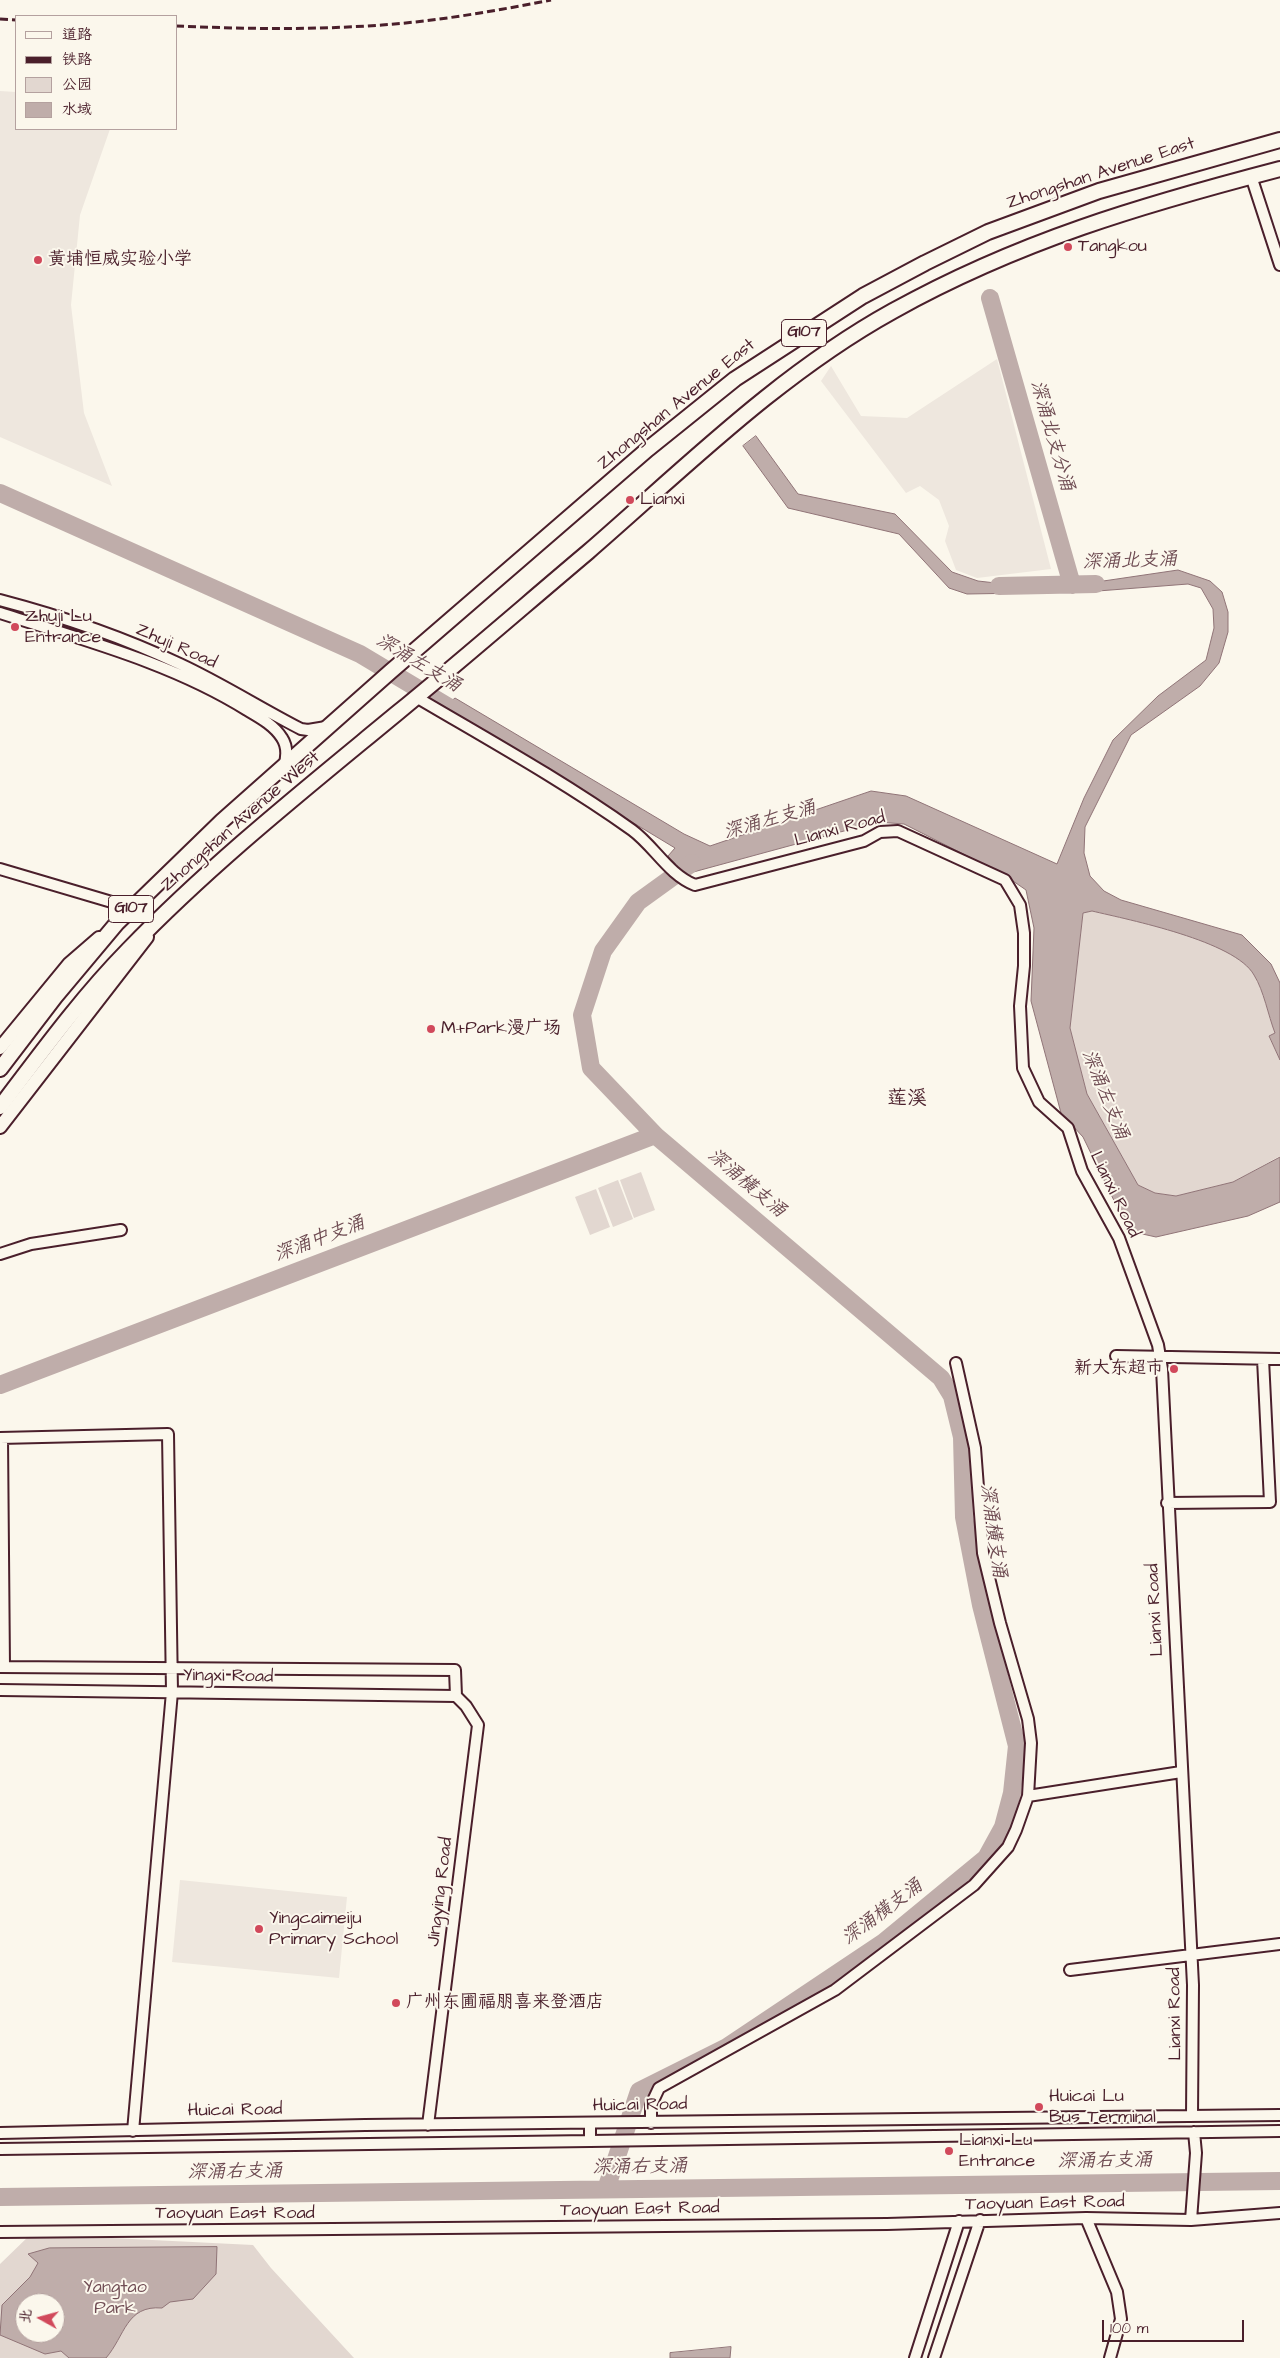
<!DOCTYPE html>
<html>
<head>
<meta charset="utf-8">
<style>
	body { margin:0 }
	#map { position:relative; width:1280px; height:2358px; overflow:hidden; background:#fbf7ec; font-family:"Architects Daughter","LXGW WenKai TC",sans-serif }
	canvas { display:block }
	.legend { position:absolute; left:15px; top:15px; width:162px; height:115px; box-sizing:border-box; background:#fbf7ec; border:1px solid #b4a19f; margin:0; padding:6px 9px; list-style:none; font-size:15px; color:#4a1f2b }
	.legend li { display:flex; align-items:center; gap:10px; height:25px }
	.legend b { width:25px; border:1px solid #b4a19f }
	.north { position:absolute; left:15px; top:2293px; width:50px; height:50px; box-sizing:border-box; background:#fbf7ec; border:1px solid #b4a19f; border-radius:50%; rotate:277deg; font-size:14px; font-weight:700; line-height:20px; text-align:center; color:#4a1f2b }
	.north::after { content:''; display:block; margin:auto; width:18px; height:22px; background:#d1495b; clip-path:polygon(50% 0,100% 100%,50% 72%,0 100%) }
	.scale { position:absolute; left:1102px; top:2320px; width:142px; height:22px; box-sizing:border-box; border:2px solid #4a1f2b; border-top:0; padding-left:6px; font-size:15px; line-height:18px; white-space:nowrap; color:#4a1f2b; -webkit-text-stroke:4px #fbf7ec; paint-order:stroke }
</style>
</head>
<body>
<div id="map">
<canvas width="1280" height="2358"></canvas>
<ul class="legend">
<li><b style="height:6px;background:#fbf7ec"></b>道路</li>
<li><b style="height:6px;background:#4a1f2b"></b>铁路</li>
<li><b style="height:14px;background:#e2d7d0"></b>公园</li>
<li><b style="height:14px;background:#bfadaa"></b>水域</li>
</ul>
<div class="north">北</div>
<div class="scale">100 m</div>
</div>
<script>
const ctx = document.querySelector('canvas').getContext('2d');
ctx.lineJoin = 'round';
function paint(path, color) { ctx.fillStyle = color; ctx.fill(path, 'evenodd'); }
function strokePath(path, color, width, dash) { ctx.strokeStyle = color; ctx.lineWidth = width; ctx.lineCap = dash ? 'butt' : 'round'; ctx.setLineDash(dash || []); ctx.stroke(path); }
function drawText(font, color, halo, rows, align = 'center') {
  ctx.font = font + ' "Architects Daughter","LXGW WenKai TC",sans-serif'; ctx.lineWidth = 4; ctx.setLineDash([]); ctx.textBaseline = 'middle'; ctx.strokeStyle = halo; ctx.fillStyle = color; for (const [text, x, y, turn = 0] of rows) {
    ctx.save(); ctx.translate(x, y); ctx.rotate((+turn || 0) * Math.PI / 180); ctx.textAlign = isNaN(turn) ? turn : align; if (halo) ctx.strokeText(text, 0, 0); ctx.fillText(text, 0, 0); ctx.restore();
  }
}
paint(new Path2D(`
	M 0,91 L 16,92 L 16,129 L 110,129 L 80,215 L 71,305 L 84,413 L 112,486 L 0,437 Z
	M 997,359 L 1051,569 L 977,578 L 956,570 L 945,541 L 949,526 L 939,500 L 920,486 L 906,493 L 821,381 L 831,366 L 861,416 L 907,418 Z
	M 180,1880 L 347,1897 L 339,1978 L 172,1962 Z`), '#eee7de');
paint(new Path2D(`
	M 1092,911 C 1130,920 1236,941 1254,975 C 1264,992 1268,1015 1275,1033 L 1269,1037 L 1280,1060 L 1280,1156 L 1233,1182 L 1176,1196 L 1155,1193 L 1138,1185 L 1087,1094 L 1070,1028 L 1083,913 Z
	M 641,1172 L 655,1210 L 634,1218 L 620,1180 Z
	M 618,1180 L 633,1219 L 613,1227 L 598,1188 Z
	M 596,1189 L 610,1227 L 590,1235 L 575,1197 Z
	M 31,2234 L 253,2245 L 271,2268 L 354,2358 L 0,2358 L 0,2264 ZM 25,2303 L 55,2303 L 55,2333 L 25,2333 Z`), '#e2d7d0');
const water = new Path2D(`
	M 756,436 L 798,494 L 895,514 L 952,572 L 978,581 L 1049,589 L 1178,570 L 1210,581 L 1222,592 L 1228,612 L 1228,632 L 1219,663 L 1200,686 L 1131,735 L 1085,827 L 1084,853 L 1090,876 L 1104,891 L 1121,900 L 1242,935 L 1271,964 L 1280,983 L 1280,1060 L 1269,1036 L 1275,1033 C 1268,1015 1264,991 1254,975 C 1235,941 1130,920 1092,911 L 1083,913 L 1070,1028 L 1087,1094 L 1138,1185 L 1155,1193 L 1176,1196 L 1233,1182 L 1280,1157 L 1280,1202 L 1248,1216 L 1156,1237 L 1138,1233 L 1123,1219 L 1083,1137 L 1061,1113 L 1031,1001 L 1034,928 L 1026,890 L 1003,874 L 904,824 L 877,822 L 686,874 L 668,856 L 675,848 L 443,708 L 455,698 L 684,834 L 710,846 L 871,791 L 906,796 L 1057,864 L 1084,798 L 1113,740 L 1158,696 L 1206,660 L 1214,628 L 1213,609 L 1201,588 L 1188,584 L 1085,592 L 967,594 L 949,588 L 899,534 L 788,508 L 743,446 Z
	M 217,2247 L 216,2274 L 193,2299 L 170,2302 L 162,2308 C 126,2305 125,2336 106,2358 L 69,2358 L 61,2351 L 45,2354 L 0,2335 L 2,2305 L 30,2277 L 38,2263 L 28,2254 L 49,2248 ZM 25,2303 L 55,2303 L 55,2333 L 25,2333 Z
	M 731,2347 L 730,2358 L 670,2358 L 670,2353 Z`);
paint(water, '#bfadaa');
strokePath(water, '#907477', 1);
strokePath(new Path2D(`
	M 990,298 L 1072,585
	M 0,493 L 360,654 L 467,718
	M 999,586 L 1096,584
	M 0,1385 L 655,1135
	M 606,2189 L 639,2091 L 727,2047 L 884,1942 L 986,1858 L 1003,1827 L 1012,1793 L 1017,1746 L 981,1605 L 964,1517 L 962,1437 L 952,1396 L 941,1378 L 655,1135 L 591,1068 L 582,1015 L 603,951 L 638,902 L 692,863
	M 0,2197 L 1280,2181`), '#bfadaa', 18);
const minor = new Path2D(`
	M 1251,176 L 1280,265
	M 0,600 C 61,616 123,637 180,664 C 221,683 260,708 301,729 L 308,730 L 326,727
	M 0,613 C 83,640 172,663 247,710 C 259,717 274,725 282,738 C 288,747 287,757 284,767
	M 416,697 C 489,740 563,781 632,830 C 654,846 669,875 695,885 L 864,841 L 880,832 L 898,831 L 1005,880 L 1020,905 L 1024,933 L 1024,966 L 1020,1006 L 1023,1068 L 1039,1102 L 1068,1128 L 1082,1171 L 1119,1238 L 1158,1345 L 1162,1369 L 1193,1985 L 1192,2116
	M 0,869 L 132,908
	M 0,1254 L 31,1244 L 121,1230
	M 1116,1356 L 1280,1359
	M 0,1438 L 168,1434 L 172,1692 L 133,2131
	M 2,1438 L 4,1667
	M 1167,1503 L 1270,1502 L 1263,1359
	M 0,1667 L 455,1670 L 456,1696 L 466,1706 L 478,1725 L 428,2125
	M 0,1690 L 456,1696
	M 1028,1796 L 1181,1772
	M 1070,1970 L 1280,1944
	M 651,2123 L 651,2105 L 659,2088 L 835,1990 L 974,1885 L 1008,1847 L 1016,1830 L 1028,1796 L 1031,1743 L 1028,1719 L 1000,1623 L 983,1553 L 975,1448 L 956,1363
	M 0,2133 L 365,2125 L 1280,2115
	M 590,2141 L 1280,2131
	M 0,2149 L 590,2141 L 590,2124
	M 1086,2218 L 1117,2292 L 1121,2319 L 1110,2358
	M 1191,2220 L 1196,2153 L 1194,2132
	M 0,2232 L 887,2224 L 1086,2218 L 1191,2220 L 1280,2213
	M 915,2358 L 959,2221
	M 934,2358 L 980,2220`);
const major = new Path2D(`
	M 0,1048 L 69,964 L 99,938
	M 0,1127 L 147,937`);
const highway = new Path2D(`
	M 0,1069 L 55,997 L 117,923 L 222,821 L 390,672 L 648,449 L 735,379 L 863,296 L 925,263 L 988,232 L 1099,191 L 1280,140
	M 0,1107 C 41,1053 81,998 128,950 C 211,864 304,790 396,714 C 461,661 524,606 588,552 C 686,467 779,374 893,311 C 1019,241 1142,205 1280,169`);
strokePath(minor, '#4a1f2b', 14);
strokePath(major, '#4a1f2b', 16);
strokePath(highway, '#4a1f2b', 18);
strokePath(minor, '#fbf7ec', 10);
strokePath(major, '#fbf7ec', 12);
strokePath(highway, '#fbf7ec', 14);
strokePath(new Path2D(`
	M 0,19 L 16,20
	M 176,26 C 245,29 313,30 382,25 C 438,21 495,11 551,0`), '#4a1f2b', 3, [8, 4]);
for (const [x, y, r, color] of [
	[1068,247,5,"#d1495b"],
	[38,260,5,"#d1495b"],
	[630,500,5,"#d1495b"],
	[15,627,5,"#d1495b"],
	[431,1029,5,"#d1495b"],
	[1174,1369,5,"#d1495b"],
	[259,1929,5,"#d1495b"],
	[396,2003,5,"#d1495b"],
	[1039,2107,5,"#d1495b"],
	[949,2151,5,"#d1495b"]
]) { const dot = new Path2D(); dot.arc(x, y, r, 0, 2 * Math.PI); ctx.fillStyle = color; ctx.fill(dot); strokePath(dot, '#fbf7ec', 2); }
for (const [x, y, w] of [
	[804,333,45],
	[131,909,45]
]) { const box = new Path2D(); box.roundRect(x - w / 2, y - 13.5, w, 27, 4); ctx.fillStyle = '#fbf7ec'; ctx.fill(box); strokePath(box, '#4a1f2b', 1); }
drawText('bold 16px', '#4a1f2b', null, [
	["G107",804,333],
	["G107",131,909]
]);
drawText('18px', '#4a1f2b', '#fbf7ec', [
	["Zhongshan Avenue East",1101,174,-18],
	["Zhongshan Avenue East",677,405,-39],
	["Zhuji Road",176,647,24],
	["Zhongshan Avenue West",241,822,-41],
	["Lianxi Road",840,830,-15],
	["Lianxi Road",1114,1195,64],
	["Lianxi Road",1156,1610,-93],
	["Yingxi Road",228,1677,1],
	["Jingying Road",441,1892,-83],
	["Lianxi Road",1176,2014,-91],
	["Huicai Road",640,2106,-1],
	["Huicai Road",235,2111,-1],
	["Taoyuan East Road",1045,2204,-1],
	["Taoyuan East Road",640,2210,-1],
	["Taoyuan East Road",235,2214]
]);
drawText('18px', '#4a1f2b', '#fbf7ec', [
	["Tangkou",1078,247],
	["黄埔恒威实验小学",48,260],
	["Lianxi",640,500],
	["Zhuji Lu",25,617],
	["Entrance",25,638],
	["M+Park漫广场",441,1029],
	["新大东超市",1164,1369,"right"],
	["Yingcaimeiju",269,1919],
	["Primary School",269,1940],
	["广州东圃福朋喜来登酒店",406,2003],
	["Huicai Lu",1049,2097],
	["Bus Terminal",1049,2118],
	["Lianxi Lu",959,2141],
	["Entrance",959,2162]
], 'left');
drawText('18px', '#704d54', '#fbf7ec', [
	["Yangtao",115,2288],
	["Park",115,2309]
]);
drawText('italic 19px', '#6d4a51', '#fbf7ec', [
	["深涌北支分涌",1051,436,74],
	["深涌北支涌",1130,562,-2],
	["深涌左支涌",418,664,31],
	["深涌左支涌",770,821,-16],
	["深涌左支涌",1104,1095,68],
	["深涌横支涌",746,1184,40],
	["深涌中支涌",320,1240,-21],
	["深涌横支涌",992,1531,82],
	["深涌横支涌",883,1913,-37],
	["深涌右支涌",1105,2162,-1],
	["深涌右支涌",640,2168,-1],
	["深涌右支涌",235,2173,-1]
]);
drawText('20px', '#4a1f2b', '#fbf7ec', [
	["莲溪",907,1100]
]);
</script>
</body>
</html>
